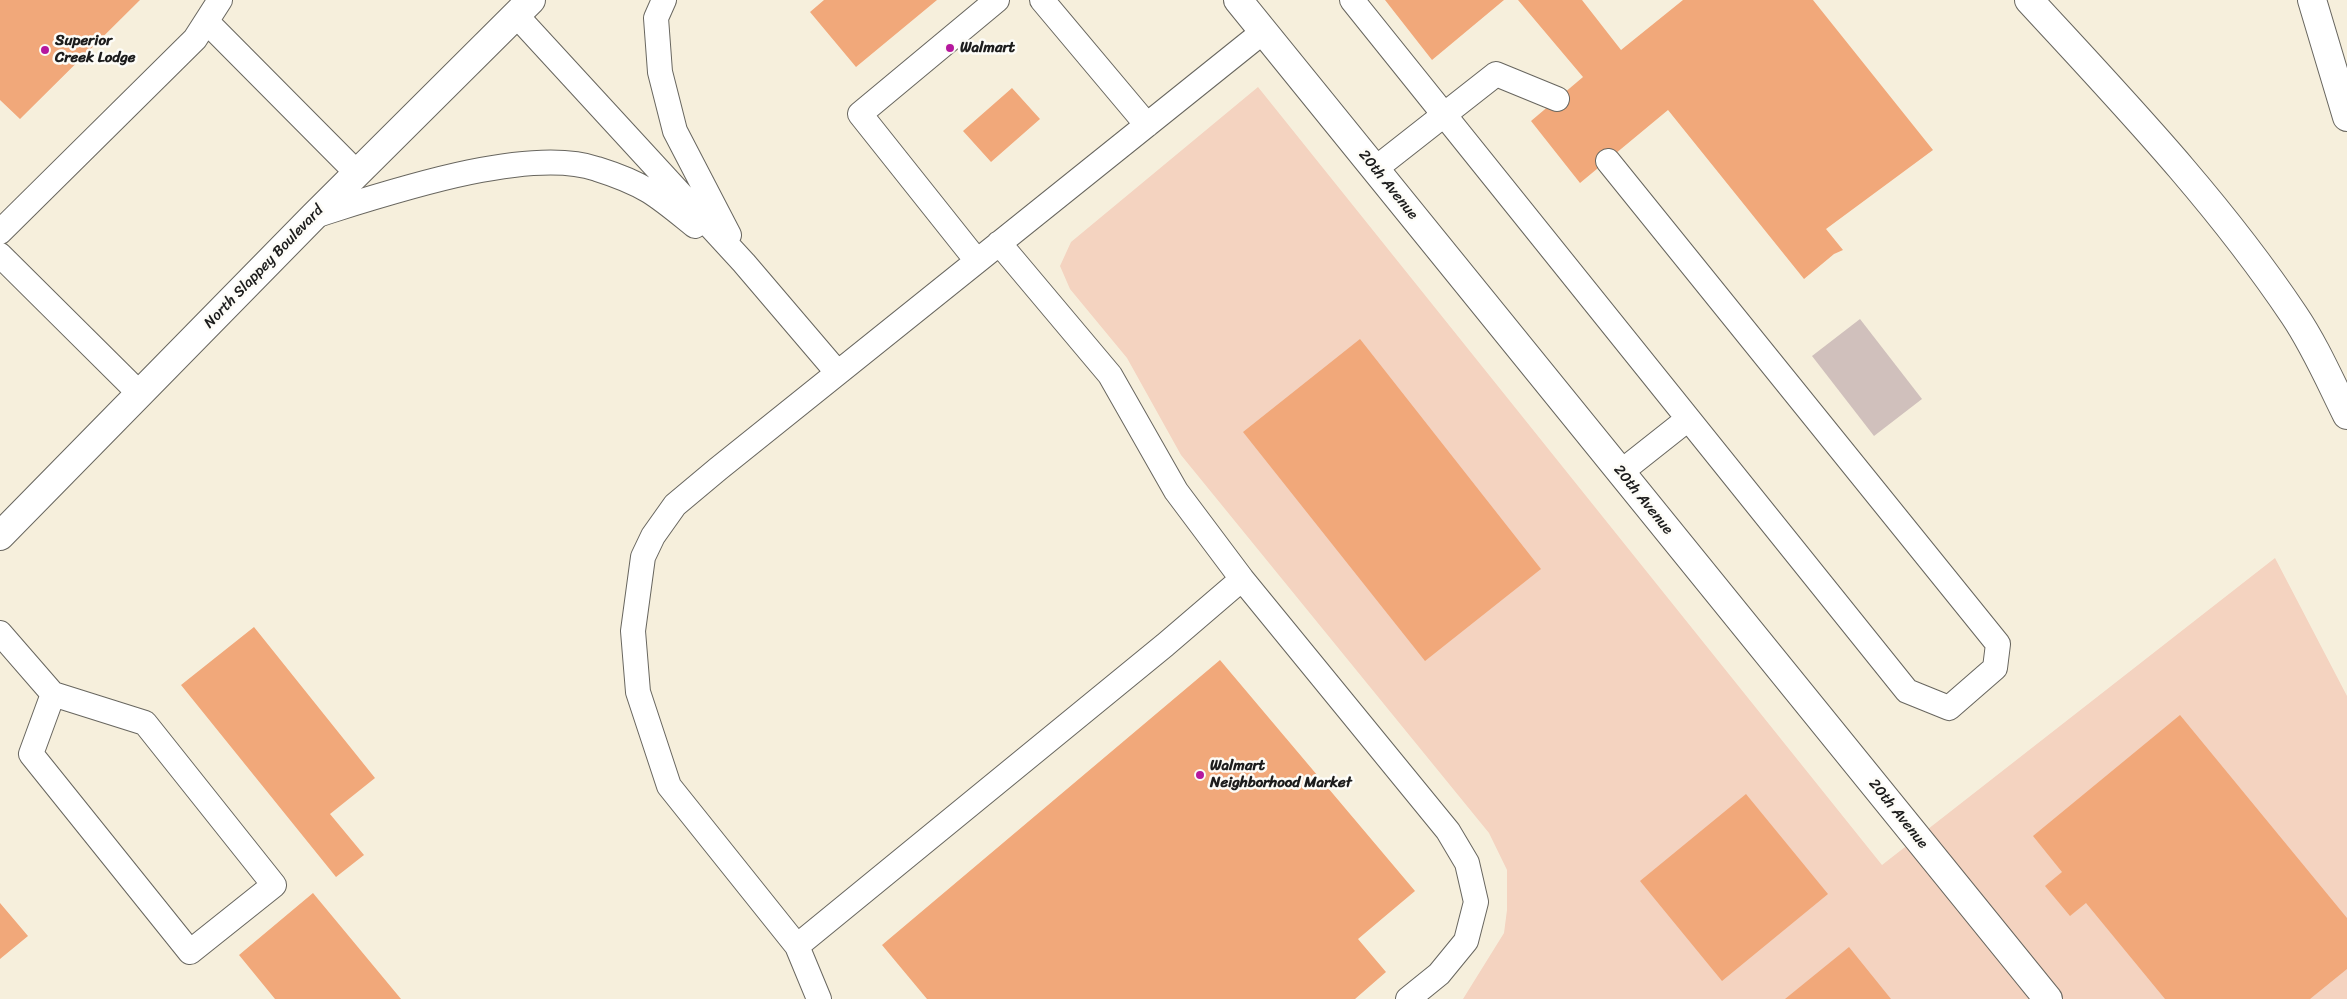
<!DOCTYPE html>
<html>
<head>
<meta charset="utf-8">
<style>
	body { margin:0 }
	canvas { display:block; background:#f6efdc }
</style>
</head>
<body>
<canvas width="2347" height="999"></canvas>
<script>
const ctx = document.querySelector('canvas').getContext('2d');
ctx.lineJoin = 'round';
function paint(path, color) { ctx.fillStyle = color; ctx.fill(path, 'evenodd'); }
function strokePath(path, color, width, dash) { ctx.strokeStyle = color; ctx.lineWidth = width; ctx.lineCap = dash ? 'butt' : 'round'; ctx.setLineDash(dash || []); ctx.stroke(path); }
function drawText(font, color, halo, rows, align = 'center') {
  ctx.font = font + ' Sriracha,sans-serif'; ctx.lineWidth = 5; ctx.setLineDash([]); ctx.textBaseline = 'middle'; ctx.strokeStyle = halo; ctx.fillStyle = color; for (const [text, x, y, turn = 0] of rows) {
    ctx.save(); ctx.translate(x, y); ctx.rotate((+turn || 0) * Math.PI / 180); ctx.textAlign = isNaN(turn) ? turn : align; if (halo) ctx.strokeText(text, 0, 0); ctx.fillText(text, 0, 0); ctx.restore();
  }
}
paint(new Path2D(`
	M 1258,87 L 1882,865 L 2275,558 L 2347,696 L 2347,999 L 1463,999 L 1504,933 L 1507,910 L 1507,870 L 1489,833 L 1181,455 L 1127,358 L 1070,289 L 1060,266 L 1071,242 Z`), '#f4d3c0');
paint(new Path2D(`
	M 1860,319 L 1922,399 L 1874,436 L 1812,356 Z`), '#d0c0bc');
paint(new Path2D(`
	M 0,0 L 140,0 L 20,119 L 0,100 Z
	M 824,0 L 937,0 L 856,67 L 810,12 Z
	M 1385,0 L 1504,0 L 1432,60 Z
	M 1518,0 L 1582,0 L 1621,50 L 1683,0 L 1813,0 L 1933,150 L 1826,229 L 1843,250 L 1834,254 L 1804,279 L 1668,110 L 1580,183 L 1531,121 L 1583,77 Z
	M 1012,88 L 1040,119 L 991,162 L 963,131 Z
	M 1360,339 L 1541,569 L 1425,661 L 1243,432 Z
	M 254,627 L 375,778 L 330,814 L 364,855 L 336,877 L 181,685 Z
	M 1220,660 L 1415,891 L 1358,939 L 1386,972 L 1355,999 L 927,999 L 882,945 Z
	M 2180,715 L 2347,918 L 2347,969 L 2310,999 L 2165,999 L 2086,903 L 2070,916 L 2045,886 L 2062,872 L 2033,836 Z
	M 1746,794 L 1828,894 L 1722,981 L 1640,881 Z
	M 313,893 L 401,999 L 275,999 L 239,955 Z
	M 0,903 L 28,936 L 0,959 Z
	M 1849,947 L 1891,999 L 1785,999 Z`), '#f1a87a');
const service = new Path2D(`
	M 664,0 L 656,18 L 660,72 L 675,131 L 729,235
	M 1042,0 L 1147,125
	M 1352,0 L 1907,691 L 1949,708 L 1995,668 L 1998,644 L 1608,161
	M 516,15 L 744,263 L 837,372
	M 207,22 L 357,173
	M 1375,169 L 1496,74 L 1557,99
	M 314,216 C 385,194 527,145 597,169 C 613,174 634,182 649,191 C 665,201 680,214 695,226
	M 0,232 L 195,39 L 220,0
	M 999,243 L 1110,375 L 1176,491 L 1242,579 L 1448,831 L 1467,863 L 1476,902 L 1466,941 L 1439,974 L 1408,999
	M 0,255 L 140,394
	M 977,261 L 860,114 L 997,0
	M 1621,472 L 1688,419
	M 0,633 L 53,694 L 145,723 L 274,885 L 190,952 L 31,754 L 53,694
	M 797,946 L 1165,645 L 1242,579
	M 819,999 L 797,946 L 669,786 L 638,692 L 633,631 L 643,557 L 653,536 L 675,505 L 718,469 L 1264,31`);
const minor = new Path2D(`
	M 1238,0 L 2048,999`);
const primary = new Path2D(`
	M 0,536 L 314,216 L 531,0`);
const motorway = new Path2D(`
	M 2029,0 C 2122,101 2217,200 2294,315 C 2315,346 2330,381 2347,415
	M 2312,0 L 2347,117`);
strokePath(service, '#68665f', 26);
strokePath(minor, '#68665f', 30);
strokePath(primary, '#68665f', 30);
strokePath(motorway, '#68665f', 30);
strokePath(service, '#fff', 24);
strokePath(minor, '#fff', 28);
strokePath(primary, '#fff', 28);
strokePath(motorway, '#fff', 28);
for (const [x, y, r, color] of [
	[950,48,5,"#b5179e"],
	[45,50,5,"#b5179e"],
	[1200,775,5,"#b5179e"]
]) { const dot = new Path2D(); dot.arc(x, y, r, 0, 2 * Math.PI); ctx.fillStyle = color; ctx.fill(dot); strokePath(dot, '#fdfcf7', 2); }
drawText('bold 15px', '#1c1c1c', '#fdfcf7', [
	["Superior",55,41],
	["Creek Lodge",55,58],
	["Walmart",960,48],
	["Walmart",1210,766],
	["Neighborhood Market",1210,783]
], 'left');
drawText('15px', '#1c1c1c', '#fdfcf7', [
	["20th Avenue",1388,185,51],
	["North Slappey Boulevard",264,267,-46],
	["20th Avenue",1643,500,51],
	["20th Avenue",1898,814,51]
]);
</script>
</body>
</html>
